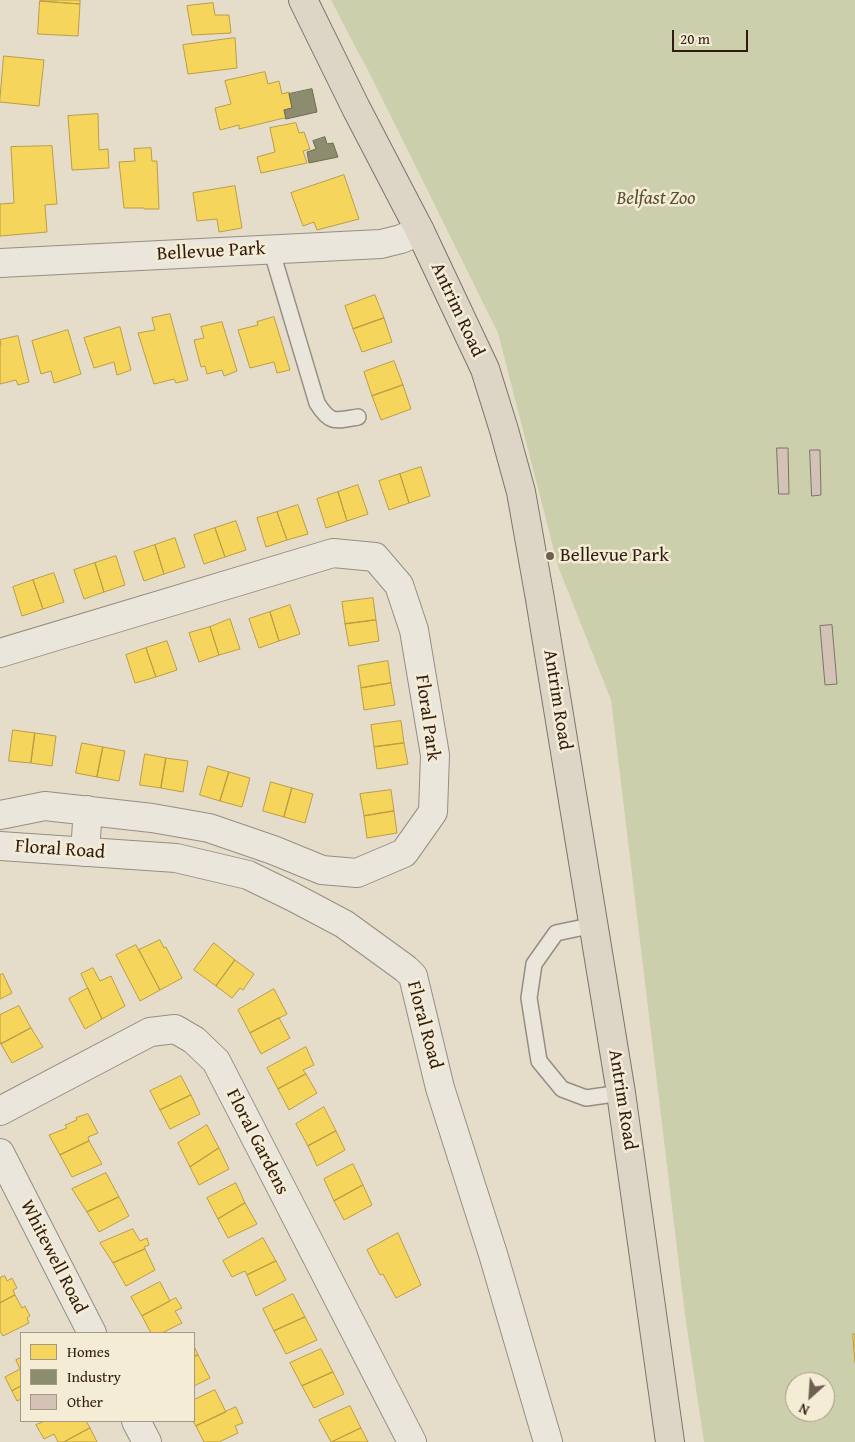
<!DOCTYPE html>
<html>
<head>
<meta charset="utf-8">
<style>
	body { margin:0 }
	#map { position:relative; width:855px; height:1442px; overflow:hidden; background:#e5ddca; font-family:"Gentium Book Plus",serif }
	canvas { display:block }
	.legend { position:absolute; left:20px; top:1332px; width:175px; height:90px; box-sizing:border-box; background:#f5ecd5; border:1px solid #a69886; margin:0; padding:6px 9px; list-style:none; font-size:15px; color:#2f1b10 }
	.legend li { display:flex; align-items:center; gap:10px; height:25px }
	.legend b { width:25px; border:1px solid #a69886 }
	.north { position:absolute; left:785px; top:1372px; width:50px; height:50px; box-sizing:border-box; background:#f5ecd5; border:1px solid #a69886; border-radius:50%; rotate:206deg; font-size:14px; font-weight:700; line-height:20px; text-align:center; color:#2f1b10 }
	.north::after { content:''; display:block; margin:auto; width:18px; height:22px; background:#6f5f51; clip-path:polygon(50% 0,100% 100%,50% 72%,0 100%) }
	.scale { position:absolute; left:672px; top:30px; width:76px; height:22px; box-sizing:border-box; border:2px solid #2f1b10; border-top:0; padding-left:6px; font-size:15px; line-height:18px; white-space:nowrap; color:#2f1b10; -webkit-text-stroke:4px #f5ecd5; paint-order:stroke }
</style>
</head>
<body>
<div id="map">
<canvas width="855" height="1442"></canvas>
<ul class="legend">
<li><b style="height:14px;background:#f6d55c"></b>Homes</li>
<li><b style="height:14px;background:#8c8c6e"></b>Industry</li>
<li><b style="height:14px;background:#d4c2b6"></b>Other</li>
</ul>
<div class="north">N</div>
<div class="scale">20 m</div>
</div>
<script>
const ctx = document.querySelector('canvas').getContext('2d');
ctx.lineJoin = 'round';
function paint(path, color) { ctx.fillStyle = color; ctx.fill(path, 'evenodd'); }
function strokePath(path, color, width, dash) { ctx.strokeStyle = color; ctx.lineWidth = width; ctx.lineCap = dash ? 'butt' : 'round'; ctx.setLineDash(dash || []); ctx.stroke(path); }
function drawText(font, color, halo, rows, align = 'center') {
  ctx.font = font + ' "Gentium Book Plus",serif'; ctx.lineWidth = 5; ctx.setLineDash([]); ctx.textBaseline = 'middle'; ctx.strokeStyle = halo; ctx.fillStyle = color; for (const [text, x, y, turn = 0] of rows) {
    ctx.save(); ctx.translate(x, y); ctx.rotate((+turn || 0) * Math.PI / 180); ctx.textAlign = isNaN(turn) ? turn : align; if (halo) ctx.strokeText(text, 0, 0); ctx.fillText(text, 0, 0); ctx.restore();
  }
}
paint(new Path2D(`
	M 331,0 L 855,0 L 855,1442 L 704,1442 L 685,1315 L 611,700 L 558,566 L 498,333 L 369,72 L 358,52 ZM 795,1382 L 825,1382 L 825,1412 L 795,1412 Z`), '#cccfac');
const homes = new Path2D(`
	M 41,0 L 80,0 L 80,4 L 40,1 Z
	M 40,1 L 80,4 L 78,36 L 38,34 Z
	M 213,3 L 215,15 L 229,15 L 231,33 L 192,35 L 187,6 Z
	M 235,38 L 237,68 L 188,74 L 183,45 Z
	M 4,56 L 44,60 L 39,106 L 0,102 Z
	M 265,72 L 268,84 L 279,81 L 282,94 L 289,92 L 292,108 L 284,110 L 286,119 L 284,118 L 239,129 L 239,125 L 220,130 L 215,108 L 231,104 L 225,81 Z
	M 98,114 L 99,150 L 108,149 L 109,168 L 72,170 L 68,116 Z
	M 296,123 L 299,133 L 304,132 L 310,149 L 303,151 L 307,163 L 261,173 L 257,157 L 275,152 L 270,128 Z
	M 52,146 L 57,204 L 45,205 L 47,232 L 0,236 L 0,204 L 14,203 L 11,147 Z
	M 151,148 L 152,161 L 157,161 L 159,209 L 144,209 L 144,208 L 124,208 L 119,162 L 135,161 L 134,149 Z
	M 344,175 L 359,219 L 317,230 L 314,222 L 303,226 L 291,193 Z
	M 235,186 L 242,228 L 219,232 L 217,219 L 197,221 L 193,193 Z
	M 375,295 L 384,318 L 353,329 L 345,306 Z
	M 170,314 L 188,380 L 176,383 L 174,379 L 154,384 L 138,333 L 155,330 L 152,318 Z
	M 274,317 L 290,370 L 277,373 L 274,362 L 250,368 L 238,330 L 258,325 L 257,322 Z
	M 384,318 L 392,342 L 362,352 L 353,329 Z
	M 222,322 L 237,371 L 224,376 L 222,370 L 207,374 L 205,366 L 201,367 L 194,340 L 204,338 L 201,327 Z
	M 120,327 L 131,370 L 117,375 L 114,362 L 94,368 L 84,338 Z
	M 68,330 L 81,374 L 54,383 L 51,371 L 41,374 L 32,341 Z
	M 18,336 L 29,382 L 18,385 L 16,380 L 0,384 L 0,346 L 1,345 L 0,340 Z
	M 394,361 L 403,385 L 372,396 L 364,372 Z
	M 403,385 L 411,409 L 381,420 L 372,396 Z
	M 421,467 L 430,496 L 409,503 L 400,474 Z
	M 400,474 L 409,503 L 389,510 L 379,481 Z
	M 358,485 L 368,514 L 347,521 L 338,492 Z
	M 338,492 L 347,521 L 326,528 L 317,499 Z
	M 298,505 L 308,534 L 287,540 L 277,512 Z
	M 277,512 L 287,540 L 266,547 L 257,518 Z
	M 236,521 L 246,550 L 225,557 L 215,528 Z
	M 215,528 L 225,557 L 204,564 L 194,535 Z
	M 175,538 L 185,567 L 164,574 L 155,545 Z
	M 155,545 L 164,574 L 144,581 L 134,552 Z
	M 116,556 L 125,585 L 104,592 L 95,563 Z
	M 95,563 L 104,592 L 84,599 L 74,570 Z
	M 54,573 L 64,602 L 43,609 L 33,580 Z
	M 33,580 L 43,609 L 22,616 L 13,587 Z
	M 373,598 L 376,620 L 345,624 L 342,602 Z
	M 290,605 L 300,634 L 279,641 L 270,612 Z
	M 270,612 L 279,641 L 259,648 L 249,619 Z
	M 230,619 L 240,649 L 219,655 L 210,627 Z
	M 376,620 L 379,641 L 349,646 L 345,624 Z
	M 210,627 L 219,655 L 199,662 L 189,633 Z
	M 167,641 L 177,670 L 156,677 L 146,648 Z
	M 146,648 L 156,677 L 135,683 L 126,655 Z
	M 388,661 L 391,683 L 361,688 L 358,666 Z
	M 391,683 L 395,705 L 364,710 L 361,688 Z
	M 401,721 L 404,743 L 374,747 L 371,725 Z
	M 13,730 L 35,733 L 31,763 L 9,761 Z
	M 35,733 L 56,736 L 52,766 L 31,763 Z
	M 82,743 L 103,747 L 97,777 L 76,773 Z
	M 404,743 L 408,764 L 377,769 L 374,747 Z
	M 103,747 L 125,751 L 119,781 L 97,777 Z
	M 145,754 L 166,758 L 161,788 L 140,785 Z
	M 166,758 L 188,761 L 183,792 L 161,788 Z
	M 208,766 L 229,772 L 220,801 L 200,795 Z
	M 229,772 L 250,778 L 242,807 L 220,801 Z
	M 271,782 L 292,788 L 284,817 L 263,811 Z
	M 292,788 L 313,794 L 305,823 L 284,817 Z
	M 391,790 L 394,811 L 364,816 L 360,794 Z
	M 394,811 L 397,833 L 367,838 L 364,816 Z
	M 160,940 L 164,948 L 166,947 L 182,978 L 160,990 L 139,950 Z
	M 214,943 L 235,960 L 216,986 L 194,970 Z
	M 136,945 L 160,990 L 140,1001 L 116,955 Z
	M 235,960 L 254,974 L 243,990 L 240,988 L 232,998 L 216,986 Z
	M 93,968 L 100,981 L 111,976 L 125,1006 L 102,1019 L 81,974 Z
	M 3,974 L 12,993 L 0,999 L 0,975 Z
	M 88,988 L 102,1019 L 85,1029 L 69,999 Z
	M 274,989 L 287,1014 L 250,1033 L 238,1010 Z
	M 19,1006 L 31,1028 L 1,1044 L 0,1041 L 0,1015 Z
	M 279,1018 L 290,1038 L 261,1054 L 250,1033 Z
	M 31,1028 L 43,1047 L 12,1063 L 1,1044 Z
	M 306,1047 L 314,1065 L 303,1070 L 306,1074 L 278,1089 L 267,1068 Z
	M 306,1074 L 317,1093 L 289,1110 L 278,1089 Z
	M 181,1076 L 191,1095 L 160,1110 L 150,1091 Z
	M 191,1095 L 200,1114 L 170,1129 L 160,1110 Z
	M 324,1107 L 336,1131 L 308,1146 L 296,1124 Z
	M 88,1114 L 98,1133 L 88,1137 L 89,1141 L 60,1155 L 49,1135 L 67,1128 L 65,1125 L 77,1120 L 76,1118 Z
	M 207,1125 L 219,1148 L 190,1167 L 178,1143 Z
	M 336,1131 L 345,1150 L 317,1166 L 308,1146 Z
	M 89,1141 L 102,1164 L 72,1177 L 60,1155 Z
	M 219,1148 L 229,1169 L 199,1185 L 190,1167 Z
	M 353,1164 L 363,1185 L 334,1201 L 324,1179 Z
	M 106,1173 L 119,1197 L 87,1212 L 72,1189 Z
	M 236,1183 L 245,1203 L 218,1219 L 207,1198 Z
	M 363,1185 L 372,1205 L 344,1220 L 334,1201 Z
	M 119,1197 L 129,1216 L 99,1232 L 87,1212 Z
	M 245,1203 L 257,1224 L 228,1238 L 218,1219 Z
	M 133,1229 L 140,1241 L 147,1238 L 149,1245 L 144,1247 L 145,1249 L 113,1263 L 100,1243 Z
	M 398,1233 L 421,1285 L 396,1298 L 383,1274 L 380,1275 L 367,1250 Z
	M 263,1238 L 276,1261 L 247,1275 L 245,1271 L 232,1277 L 223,1261 Z
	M 145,1249 L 155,1270 L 126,1286 L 113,1263 Z
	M 276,1261 L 286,1280 L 256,1296 L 247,1275 Z
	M 5,1276 L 7,1281 L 12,1278 L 17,1288 L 13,1290 L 15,1295 L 0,1303 L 0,1278 Z
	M 160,1282 L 170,1301 L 142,1316 L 131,1297 Z
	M 293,1294 L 305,1317 L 274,1331 L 263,1309 Z
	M 15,1295 L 22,1308 L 25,1306 L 30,1316 L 27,1318 L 29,1323 L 3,1336 L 0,1331 L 0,1303 Z
	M 176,1298 L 182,1308 L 175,1311 L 182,1323 L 162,1333 L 151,1333 L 142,1316 Z
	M 305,1317 L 317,1340 L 286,1354 L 274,1331 Z
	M 853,1334 L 855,1334 L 855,1362 Z
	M 194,1346 L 198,1355 L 194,1357 Z
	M 321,1349 L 333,1372 L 302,1386 L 290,1363 Z
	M 198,1355 L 210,1378 L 194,1386 L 194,1357 Z
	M 21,1358 L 21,1386 L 12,1391 L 5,1377 L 20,1369 L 16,1360 Z
	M 333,1372 L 344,1394 L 314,1408 L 302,1386 Z
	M 21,1386 L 21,1399 L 17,1401 L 12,1391 Z
	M 215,1390 L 226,1412 L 196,1426 L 193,1421 L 194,1400 Z
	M 350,1406 L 361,1428 L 331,1442 L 319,1420 Z
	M 236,1407 L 243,1423 L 235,1426 L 238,1433 L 219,1442 L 204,1442 L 196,1426 Z
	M 45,1421 L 86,1421 L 90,1428 L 64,1442 L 58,1442 L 54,1434 L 44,1439 L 36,1425 Z
	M 90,1428 L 97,1442 L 64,1442 Z
	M 361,1428 L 368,1442 L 332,1442 Z`);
paint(homes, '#f6d55c');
strokePath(homes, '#ba9d45', 1);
const industry = new Path2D(`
	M 312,89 L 317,112 L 286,119 L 284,110 L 292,108 L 289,94 Z
	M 325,137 L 327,144 L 333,143 L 338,157 L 309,163 L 307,152 L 316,149 L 313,141 Z`);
paint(industry, '#8c8c6e');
strokePath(industry, '#706a52', 1);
const building = new Path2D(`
	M 777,448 L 788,448 L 789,494 L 779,494 Z
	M 810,450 L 820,450 L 821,495 L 812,496 Z
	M 832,625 L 837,684 L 825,685 L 820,626 Z`);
paint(building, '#d4c2b6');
strokePath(building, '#7b7469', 1);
const service = new Path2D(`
	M 271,249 L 317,403 C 330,424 335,421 358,417
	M 594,925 L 556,933 L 534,964 L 529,998 L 539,1061 L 562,1089 L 586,1098 L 621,1093`);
const minor = new Path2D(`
	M 0,263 L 381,244 L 401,239 L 420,231
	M 0,653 L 333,553 L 375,557 L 399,585 L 414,630 L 435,755 L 433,812 L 404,853 L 357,873 L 322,870 L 273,850 L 209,828 L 152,818 L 45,806 L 0,815
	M 85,852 L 87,823 L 87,810
	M 0,1111 L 150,1032 L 175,1029 L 194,1040 L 216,1061 L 412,1442
	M 0,1153 L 92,1333
	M 136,1421 L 147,1442`);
const tertiary = new Path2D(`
	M 0,846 L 176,858 L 248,875 L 293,897 L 344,924 L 406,969 L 413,976 L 440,1088 L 493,1254 L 548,1442`);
const primary = new Path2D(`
	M 303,0 L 356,108 L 420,231 L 485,369 L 504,430 L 521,492 L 540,599 L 621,1093 L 670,1442`);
strokePath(service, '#958e82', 18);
strokePath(minor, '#958e82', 30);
strokePath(tertiary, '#958e82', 30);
strokePath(primary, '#7b7469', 30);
strokePath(service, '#eae6dc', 15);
strokePath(minor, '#eae6dc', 28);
strokePath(tertiary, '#eae6dc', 28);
strokePath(primary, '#ddd6c7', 28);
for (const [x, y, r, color] of [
	[550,556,5,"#6f5f51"]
]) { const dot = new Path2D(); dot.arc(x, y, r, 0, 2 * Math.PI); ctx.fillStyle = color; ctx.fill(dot); strokePath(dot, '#f5ecd5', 2); }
drawText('italic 19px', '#584e38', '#f5ecd5', [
	["Belfast Zoo",656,199]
]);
drawText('19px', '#2f1b10', '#f5ecd5', [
	["Bellevue Park",211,252,-3],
	["Antrim Road",457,310,65],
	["Antrim Road",557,700,81],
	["Floral Park",427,718,82],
	["Floral Road",60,850,4],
	["Floral Road",424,1025,75],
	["Antrim Road",622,1100,81],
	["Floral Gardens",257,1142,63],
	["Whitewell Road",53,1257,63]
]);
drawText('19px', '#2f1b10', '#f5ecd5', [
	["Bellevue Park",560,556]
], 'left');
</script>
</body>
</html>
